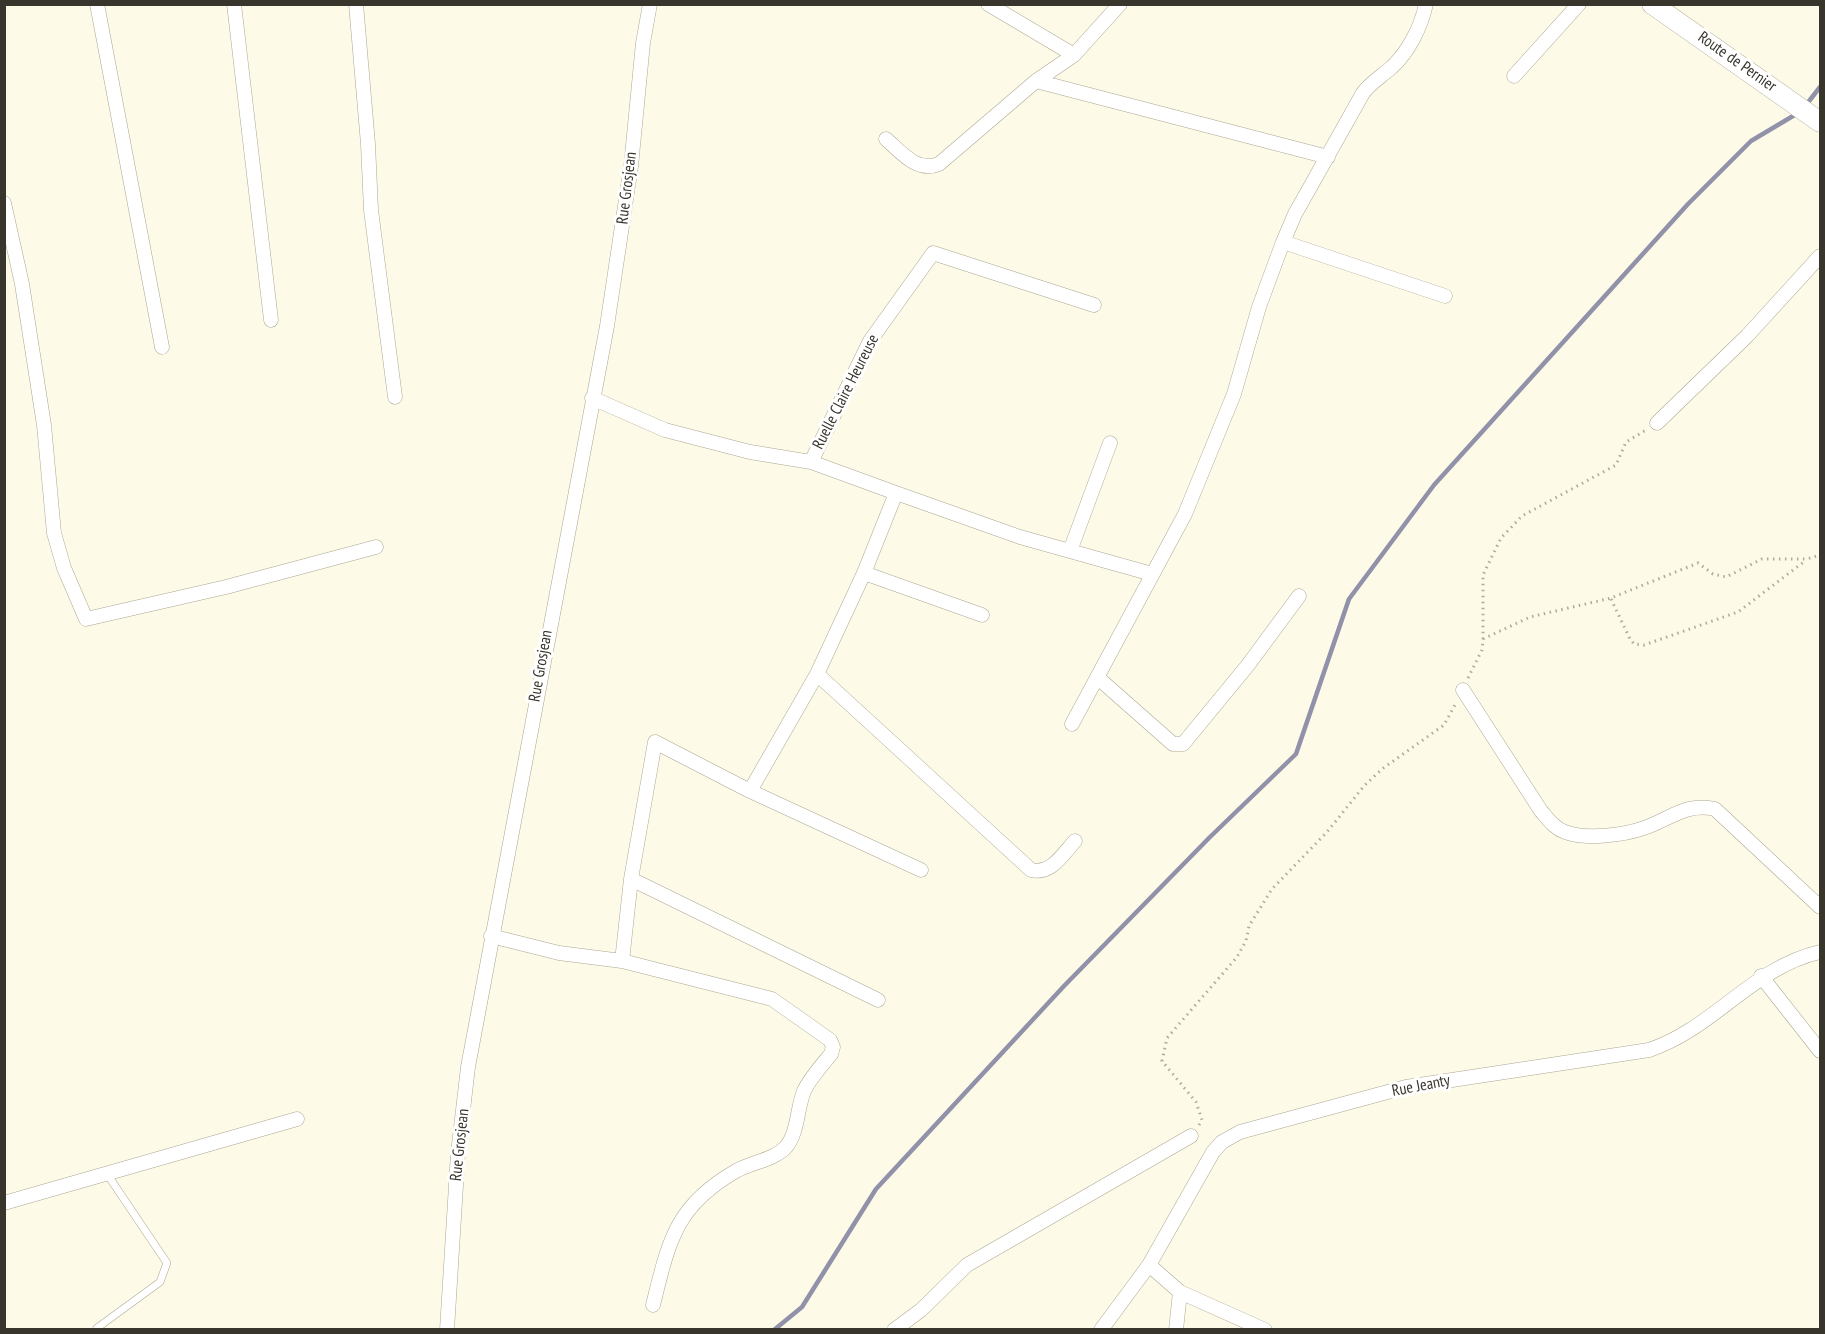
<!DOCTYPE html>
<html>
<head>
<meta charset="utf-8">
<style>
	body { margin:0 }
	#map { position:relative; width:1825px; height:1334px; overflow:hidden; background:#fefae8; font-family:"PT Sans Narrow",sans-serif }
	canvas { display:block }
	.frame { position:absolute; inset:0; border:6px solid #37352c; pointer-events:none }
</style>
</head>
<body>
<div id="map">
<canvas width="1825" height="1334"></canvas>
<div class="frame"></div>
</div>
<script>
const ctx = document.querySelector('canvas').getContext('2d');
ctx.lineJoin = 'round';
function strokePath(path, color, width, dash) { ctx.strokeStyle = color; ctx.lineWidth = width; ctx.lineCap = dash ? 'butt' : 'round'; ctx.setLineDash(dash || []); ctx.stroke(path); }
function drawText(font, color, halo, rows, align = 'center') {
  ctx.font = font + ' "PT Sans Narrow",sans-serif'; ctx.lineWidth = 6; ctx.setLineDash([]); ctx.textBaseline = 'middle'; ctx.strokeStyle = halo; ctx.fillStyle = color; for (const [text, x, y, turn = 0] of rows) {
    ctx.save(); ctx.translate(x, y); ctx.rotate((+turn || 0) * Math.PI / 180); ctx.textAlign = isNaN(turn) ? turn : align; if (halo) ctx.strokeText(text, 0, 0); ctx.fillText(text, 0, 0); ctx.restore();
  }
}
strokePath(new Path2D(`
	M 1806,105 L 1820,87
	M 774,1330 L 802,1307 L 876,1189 L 1064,986 L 1210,837 L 1296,754 L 1349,599 L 1434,485 L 1688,204 L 1751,141 L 1798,113`), '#9192a9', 4.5);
const lane = new Path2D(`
	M 97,1328 L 160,1282 L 167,1263 L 107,1174`);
const street = new Path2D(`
	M 97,4 L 162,347
	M 234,4 L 271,320
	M 356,4 L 368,144 L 371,210 L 395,397
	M 988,4 L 1074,55
	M 1514,76 L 1579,4
	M 1036,81 L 1328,157
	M 886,139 C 901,152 917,173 939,164 L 1036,81 L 1074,55 L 1120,4
	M 4,203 L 22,284 L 44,425 L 54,533 L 64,568 L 86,619 L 226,587 L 376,547
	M 1283,242 L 1445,296
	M 592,398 L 665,430 L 750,452 L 811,462 L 870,341 L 933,253 L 1094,305
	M 1657,423 L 1747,336 L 1820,256
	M 896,493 L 1020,537 L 1152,574
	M 1070,551 L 1110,443
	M 864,573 L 982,615
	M 817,674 L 1031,870 C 1051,875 1062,855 1075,841
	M 1097,677 L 1173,744 L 1183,744 L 1248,665 L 1299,596
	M 1463,690 L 1541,811 C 1548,819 1554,828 1565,832 C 1586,840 1624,835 1644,828 C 1670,819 1687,802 1715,809 L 1820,907
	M 1072,724 L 1185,514 L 1234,394 L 1259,307 L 1283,242 L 1295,214 L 1363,93 C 1371,82 1382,76 1392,67 C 1409,51 1421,27 1426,4
	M 750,791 L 817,674 L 864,573 L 896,493 L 811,462
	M 631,879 L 878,1000
	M 491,936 L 559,953 L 622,961 L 631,879 L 655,742 L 750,791 L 921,870
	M 622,961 L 772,999 L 830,1040 L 833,1047 L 831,1054 C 822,1065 810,1078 804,1091 C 797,1108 798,1133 786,1147 C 774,1160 752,1162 736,1171 C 675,1206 669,1241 653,1305
	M 1761,976 L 1820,1051
	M 4,1203 L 297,1119
	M 1149,1265 L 1180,1292 L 1176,1330
	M 1180,1292 L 1265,1330
	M 447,1330 L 458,1153 L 468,1067 L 607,326 L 631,166 L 643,43 L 650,4
	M 894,1330 L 921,1310 L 967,1265 L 1191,1136
	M 1101,1330 L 1149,1265 L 1213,1152 L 1222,1142 L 1240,1132 L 1406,1087 L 1649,1050 C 1713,1029 1753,967 1820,952`);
const secondary = new Path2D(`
	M 1652,4 L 1820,122`);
strokePath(lane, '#aca792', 8);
strokePath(street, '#aca792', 15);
strokePath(secondary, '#aca792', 21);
strokePath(new Path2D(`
	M 1611,599 L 1630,639 L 1634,644 L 1644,645 L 1738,612 L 1805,561
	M 1483,639 L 1530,617 L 1611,598 L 1698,563 L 1713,574 L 1726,577 L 1762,559 L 1807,559 L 1820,555
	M 1468,678 L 1482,650 L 1483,639 L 1483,575 L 1501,538 L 1522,516 L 1616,465 L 1626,442 L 1646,430
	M 1199,1125 L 1202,1120 L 1196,1102 L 1162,1061 L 1167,1038 L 1237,957 L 1246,941 L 1249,926 L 1272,889 L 1327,832 L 1364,786 L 1382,769 L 1444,725 L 1456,703`), '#aeab9c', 3, [1.5, 4.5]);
strokePath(lane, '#fff', 7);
strokePath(street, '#fff', 14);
strokePath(secondary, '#fff', 20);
drawText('16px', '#37352c', '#fff', [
	["Route de Pernier",1737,62,35],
	["Rue Grosjean",627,188,-83],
	["Ruelle Claire Heureuse",846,392,-63],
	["Rue Grosjean",541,666,-80],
	["Rue Jeanty",1421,1086,-11],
	["Rue Grosjean",460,1145,-84]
]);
</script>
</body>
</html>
